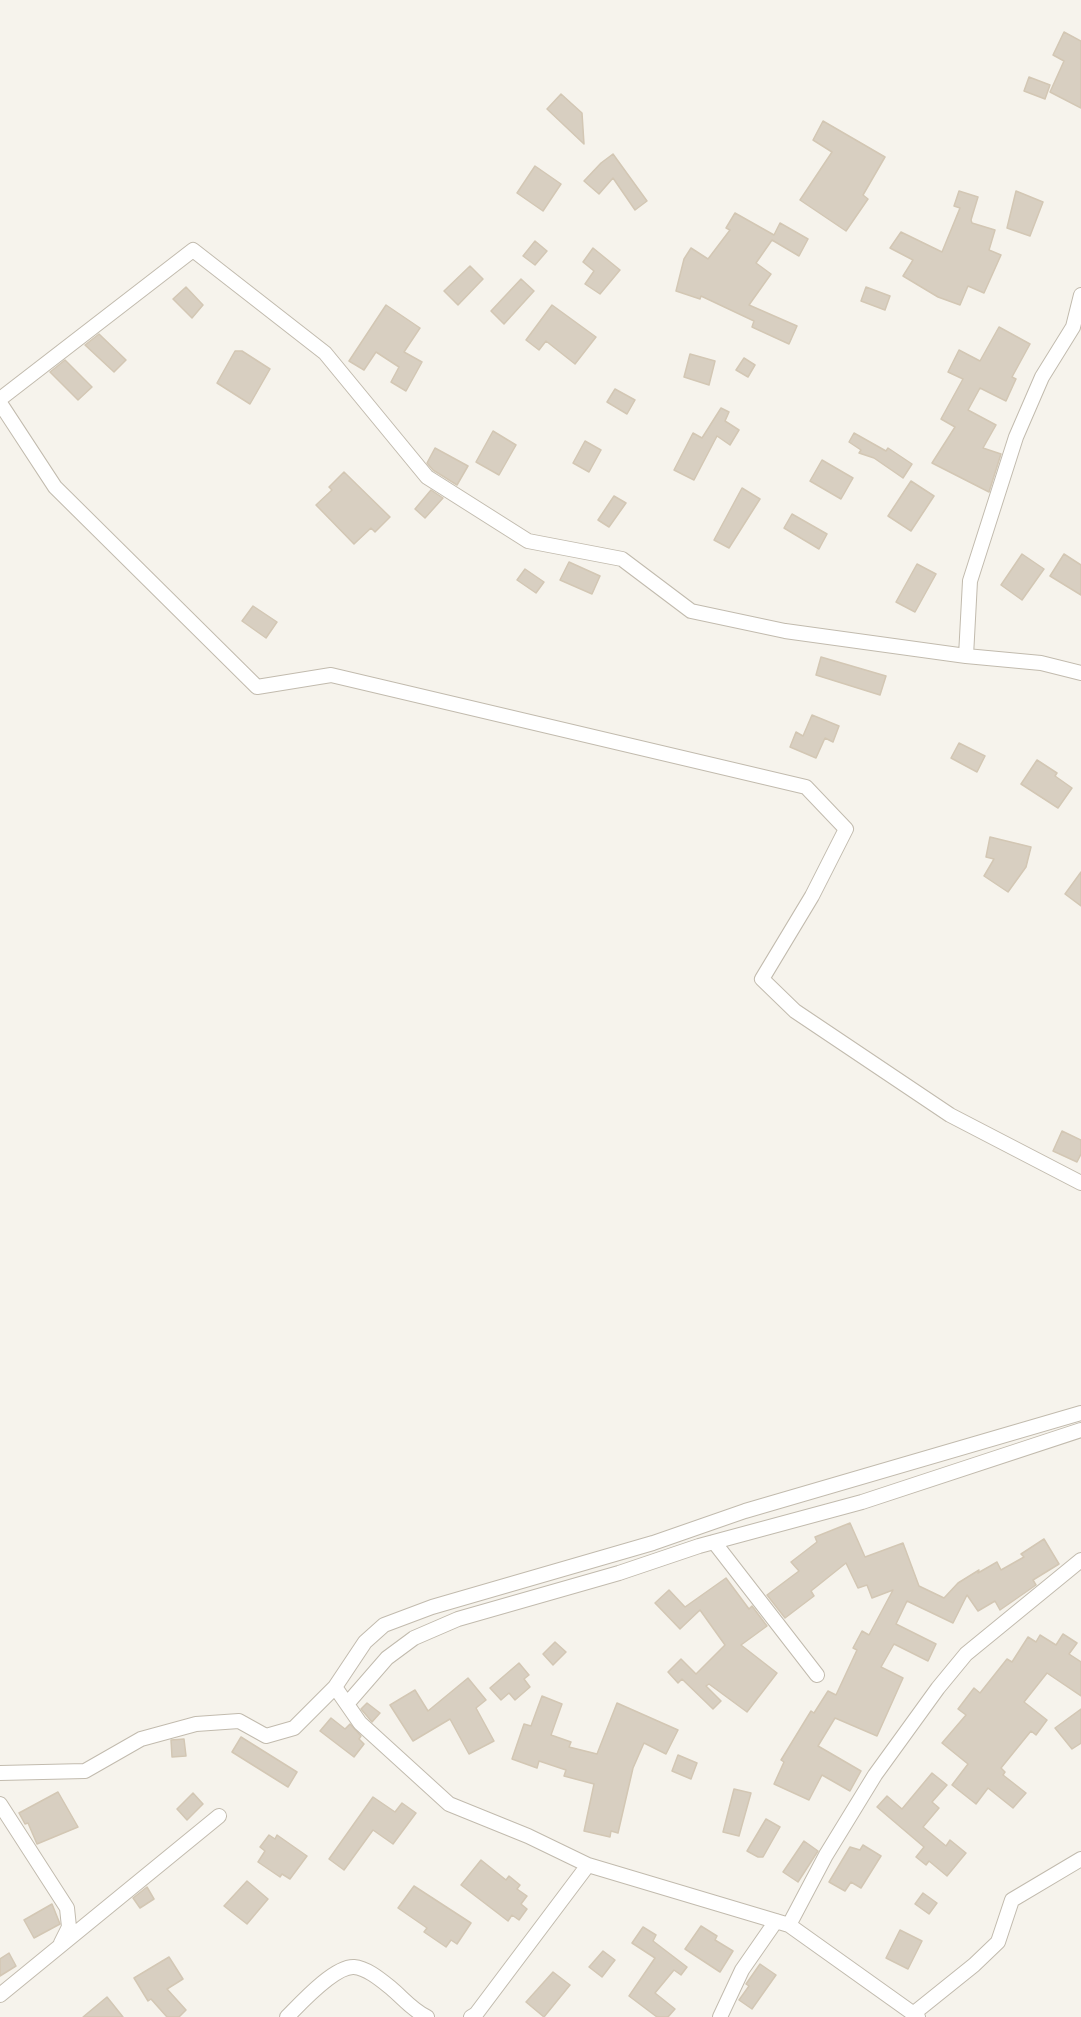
<!DOCTYPE html>
<html>
<head>
<meta charset="utf-8">
<style>
	body { margin:0 }
	canvas { display:block; background:#f6f3ec }
</style>
</head>
<body>
<canvas width="1081" height="2017"></canvas>
<script>
const ctx = document.querySelector('canvas').getContext('2d');
ctx.lineJoin = 'round';
function paint(path, color) { ctx.fillStyle = color; ctx.fill(path, 'evenodd'); }
function strokePath(path, color, width, dash) { ctx.strokeStyle = color; ctx.lineWidth = width; ctx.lineCap = dash ? 'butt' : 'round'; ctx.setLineDash(dash || []); ctx.stroke(path); }
const building = new Path2D(`
	M 1064,32 L 1081,41 L 1081,108 L 1050,92 L 1064,61 L 1053,55 Z
	M 1029,77 L 1050,85 L 1045,99 L 1024,91 Z
	M 561,94 L 582,113 L 584,144 L 547,109 Z
	M 823,121 L 885,157 L 863,195 L 868,199 L 846,231 L 800,200 L 832,152 L 813,140 Z
	M 613,154 L 647,201 L 635,210 L 613,178 L 599,194 L 584,181 L 601,163 Z
	M 535,166 L 561,184 L 543,211 L 517,193 Z
	M 959,191 L 978,197 L 971,220 L 972,223 L 995,230 L 989,250 L 1001,255 L 984,293 L 968,286 L 960,305 L 938,297 L 903,276 L 913,260 L 890,248 L 901,232 L 942,252 L 960,208 L 954,206 Z
	M 1016,191 L 1043,202 L 1030,236 L 1007,228 Z
	M 735,213 L 774,235 L 780,223 L 808,239 L 799,256 L 772,240 L 756,263 L 771,274 L 749,305 L 797,326 L 789,344 L 752,327 L 754,321 L 701,296 L 700,299 L 676,291 L 684,259 L 691,248 L 708,259 L 730,230 L 726,228 Z
	M 535,241 L 547,251 L 535,265 L 523,256 Z
	M 593,248 L 620,270 L 600,294 L 585,284 L 594,271 L 583,262 Z
	M 470,266 L 483,279 L 458,305 L 444,291 Z
	M 521,279 L 534,291 L 504,324 L 491,311 Z
	M 186,287 L 203,305 L 192,318 L 173,299 Z
	M 866,287 L 890,296 L 885,310 L 861,301 Z
	M 386,305 L 420,328 L 404,352 L 422,362 L 406,391 L 391,382 L 399,367 L 376,352 L 364,370 L 349,361 Z
	M 552,305 L 596,337 L 575,364 L 546,341 L 539,350 L 526,340 Z
	M 999,327 L 1030,344 L 1012,377 L 1016,379 L 1006,401 L 980,388 L 968,410 L 996,425 L 983,448 L 1001,454 L 989,492 L 932,463 L 955,427 L 941,419 L 963,379 L 948,372 L 959,350 L 980,361 Z
	M 99,334 L 126,360 L 114,372 L 85,345 Z
	M 235,351 L 242,351 L 270,369 L 250,404 L 217,383 Z
	M 690,354 L 715,361 L 709,385 L 684,377 Z
	M 744,358 L 755,365 L 748,377 L 736,370 Z
	M 65,360 L 92,387 L 78,400 L 50,372 Z
	M 615,389 L 635,400 L 627,414 L 607,402 Z
	M 721,408 L 729,412 L 725,421 L 739,430 L 730,445 L 717,436 L 694,480 L 674,470 L 693,433 L 702,438 Z
	M 493,431 L 516,445 L 499,475 L 476,462 Z
	M 854,433 L 886,451 L 888,448 L 912,464 L 903,478 L 874,458 L 859,453 L 861,450 L 849,442 Z
	M 585,441 L 601,450 L 589,472 L 573,463 Z
	M 435,448 L 468,466 L 457,485 L 433,470 L 427,463 Z
	M 822,460 L 853,478 L 841,499 L 810,481 Z
	M 344,472 L 390,517 L 375,532 L 371,528 L 354,544 L 316,505 L 332,490 L 329,487 Z
	M 911,481 L 934,496 L 911,531 L 888,516 Z
	M 742,488 L 760,499 L 729,548 L 714,540 Z
	M 431,490 L 443,498 L 425,518 L 415,509 Z
	M 614,496 L 626,503 L 609,527 L 598,520 Z
	M 792,514 L 827,534 L 819,549 L 784,528 Z
	M 1022,554 L 1044,569 L 1022,600 L 1001,585 Z
	M 1064,554 L 1081,565 L 1081,595 L 1050,576 Z
	M 569,562 L 600,576 L 592,594 L 560,580 Z
	M 917,564 L 936,574 L 915,612 L 896,602 Z
	M 525,569 L 544,582 L 536,593 L 517,580 Z
	M 253,606 L 277,622 L 266,638 L 242,621 Z
	M 821,657 L 886,676 L 880,695 L 816,675 Z
	M 812,715 L 839,726 L 833,742 L 825,738 L 816,758 L 790,747 L 796,732 L 803,736 Z
	M 959,743 L 985,756 L 977,772 L 951,758 Z
	M 1037,760 L 1057,773 L 1055,776 L 1072,788 L 1058,808 L 1021,784 Z
	M 990,837 L 1031,847 L 1026,867 L 1008,892 L 984,876 L 994,859 L 986,857 Z
	M 1081,872 L 1081,906 L 1065,894 Z
	M 1062,1131 L 1081,1140 L 1081,1154 L 1077,1162 L 1053,1151 Z
	M 850,1523 L 865,1557 L 903,1543 L 919,1586 L 944,1598 L 958,1583 L 979,1570 L 978,1573 L 997,1562 L 1001,1570 L 1024,1557 L 1021,1554 L 1044,1539 L 1059,1564 L 1033,1580 L 1036,1585 L 1000,1610 L 995,1601 L 978,1611 L 967,1595 L 953,1623 L 907,1601 L 896,1624 L 936,1644 L 928,1661 L 894,1644 L 881,1667 L 903,1678 L 877,1736 L 835,1718 L 818,1746 L 861,1771 L 850,1791 L 822,1775 L 809,1800 L 774,1784 L 784,1762 L 781,1760 L 811,1711 L 814,1713 L 828,1691 L 836,1695 L 857,1650 L 853,1648 L 862,1631 L 869,1635 L 893,1590 L 872,1598 L 867,1585 L 858,1588 L 846,1563 L 811,1591 L 814,1596 L 785,1618 L 767,1595 L 799,1571 L 791,1562 L 817,1542 L 815,1537 Z
	M 726,1578 L 749,1609 L 752,1606 L 767,1626 L 741,1645 L 777,1673 L 747,1712 L 709,1684 L 706,1686 L 721,1701 L 713,1709 L 682,1679 L 678,1683 L 668,1672 L 681,1659 L 696,1674 L 725,1645 L 700,1610 L 680,1629 L 655,1603 L 669,1590 L 685,1607 Z
	M 1063,1634 L 1077,1643 L 1069,1654 L 1081,1662 L 1081,1696 L 1047,1673 L 1024,1702 L 1047,1720 L 1036,1735 L 1031,1731 L 1001,1768 L 1005,1772 L 1003,1775 L 1026,1793 L 1013,1808 L 988,1788 L 976,1804 L 952,1785 L 968,1764 L 942,1743 L 966,1715 L 958,1709 L 974,1688 L 980,1693 L 1007,1659 L 1012,1662 L 1028,1637 L 1036,1642 L 1040,1635 L 1056,1645 Z
	M 555,1642 L 566,1652 L 553,1665 L 543,1654 Z
	M 519,1663 L 529,1675 L 524,1679 L 530,1687 L 515,1700 L 509,1693 L 501,1700 L 490,1688 Z
	M 468,1678 L 486,1700 L 476,1708 L 494,1741 L 469,1754 L 450,1719 L 413,1741 L 390,1705 L 415,1690 L 428,1711 Z
	M 542,1696 L 562,1704 L 551,1735 L 571,1742 L 569,1747 L 597,1754 L 617,1703 L 678,1730 L 666,1754 L 644,1743 L 633,1768 L 618,1833 L 611,1831 L 610,1837 L 584,1831 L 594,1784 L 564,1776 L 566,1770 L 539,1761 L 537,1768 L 512,1759 L 524,1724 L 531,1726 Z
	M 367,1703 L 380,1713 L 372,1722 L 361,1709 Z
	M 1081,1709 L 1081,1743 L 1072,1749 L 1055,1728 Z
	M 331,1718 L 345,1729 L 350,1724 L 361,1736 L 359,1739 L 364,1744 L 354,1757 L 320,1731 Z
	M 241,1737 L 297,1772 L 288,1787 L 232,1752 Z
	M 184,1739 L 186,1756 L 172,1757 L 171,1740 Z
	M 678,1755 L 697,1763 L 691,1779 L 672,1771 Z
	M 932,1773 L 947,1785 L 932,1802 L 939,1808 L 923,1827 L 946,1846 L 950,1840 L 966,1853 L 947,1876 L 929,1861 L 926,1865 L 916,1857 L 924,1847 L 877,1807 L 887,1796 L 902,1809 Z
	M 734,1789 L 751,1793 L 739,1836 L 723,1832 Z
	M 58,1792 L 78,1827 L 37,1844 L 28,1823 L 25,1824 L 19,1813 Z
	M 193,1793 L 203,1804 L 187,1820 L 177,1809 Z
	M 373,1797 L 395,1812 L 402,1803 L 416,1813 L 393,1844 L 373,1830 L 344,1870 L 329,1859 Z
	M 766,1819 L 780,1827 L 763,1857 L 758,1857 L 747,1851 Z
	M 269,1835 L 275,1839 L 277,1835 L 307,1856 L 290,1879 L 282,1874 L 280,1877 L 258,1862 L 265,1851 L 260,1847 Z
	M 804,1841 L 818,1851 L 798,1882 L 783,1872 Z
	M 863,1845 L 881,1856 L 861,1888 L 851,1882 L 845,1891 L 829,1882 L 850,1847 L 860,1850 Z
	M 481,1860 L 506,1880 L 509,1876 L 520,1885 L 517,1889 L 527,1896 L 521,1904 L 527,1909 L 519,1920 L 512,1915 L 508,1921 L 461,1885 Z
	M 247,1881 L 268,1899 L 247,1924 L 224,1906 Z
	M 414,1886 L 471,1923 L 457,1944 L 451,1940 L 446,1947 L 424,1932 L 427,1928 L 398,1908 Z
	M 147,1887 L 154,1899 L 140,1908 L 133,1898 Z
	M 923,1893 L 937,1903 L 929,1914 L 915,1904 Z
	M 52,1904 L 60,1924 L 34,1938 L 24,1920 Z
	M 701,1926 L 717,1936 L 715,1940 L 733,1951 L 720,1972 L 685,1949 Z
	M 643,1927 L 656,1935 L 653,1941 L 687,1967 L 681,1975 L 674,1970 L 655,1993 L 675,2009 L 668,2017 L 657,2017 L 629,1996 L 655,1958 L 632,1943 Z
	M 900,1930 L 922,1941 L 908,1969 L 886,1958 Z
	M 603,1951 L 615,1960 L 602,1977 L 589,1967 Z
	M 9,1953 L 16,1966 L 0,1976 L 0,1959 Z
	M 169,1957 L 183,1979 L 167,1989 L 186,2010 L 179,2017 L 167,2017 L 151,1999 L 148,2001 L 134,1978 Z
	M 760,1964 L 776,1975 L 752,2009 L 739,2000 L 749,1986 L 746,1984 Z
	M 553,1972 L 570,1985 L 544,2017 L 526,2002 Z
	M 107,1997 L 123,2017 L 83,2017 Z`);
paint(building, '#d8cfc1');
strokePath(building, '#d3c7b4', 1.5);
const street = new Path2D(`
	M 0,399 L 193,250 L 325,353 L 427,477 L 528,541 L 622,559 L 691,611 L 785,631 L 966,656 L 1041,663 L 1081,673
	M 0,403 L 55,487 L 257,687 L 331,675 L 806,787 L 846,829 L 812,896 L 762,979 L 795,1011 L 950,1115 L 1081,1183
	M 966,656 L 970,581 L 1016,437 L 1042,377 L 1073,327 L 1081,295
	M 714,1542 L 817,1675
	M 347,1704 L 387,1658 L 414,1638 L 458,1619 L 619,1573 L 699,1546 L 862,1502 L 1081,1430
	M 0,1773 L 85,1771 L 141,1739 L 196,1724 L 239,1721 L 266,1736 L 294,1728 L 335,1687
	M 0,1804 L 67,1908 L 69,1927 L 61,1943
	M 588,1865 L 789,1925 L 826,1855 L 875,1775 L 938,1688 L 966,1654 L 1081,1560
	M 789,1925 L 918,2017
	M 0,1995 L 219,1816
	M 913,2014 L 974,1965 L 998,1942 L 1012,1900 L 1081,1859
	M 287,2017 C 300,2004 334,1966 354,1967 C 367,1968 381,1980 391,1988 C 403,1998 412,2010 427,2017
	M 471,2017 L 476,2014 L 588,1865 L 528,1836 L 449,1804 L 360,1723 L 335,1687 L 365,1642 L 384,1625 L 432,1607 L 653,1543 L 745,1511 L 1081,1413
	M 720,2017 L 742,1970 L 776,1921`);
strokePath(street, '#c2bbae', 16);
strokePath(street, '#fff', 14);
</script>
</body>
</html>
